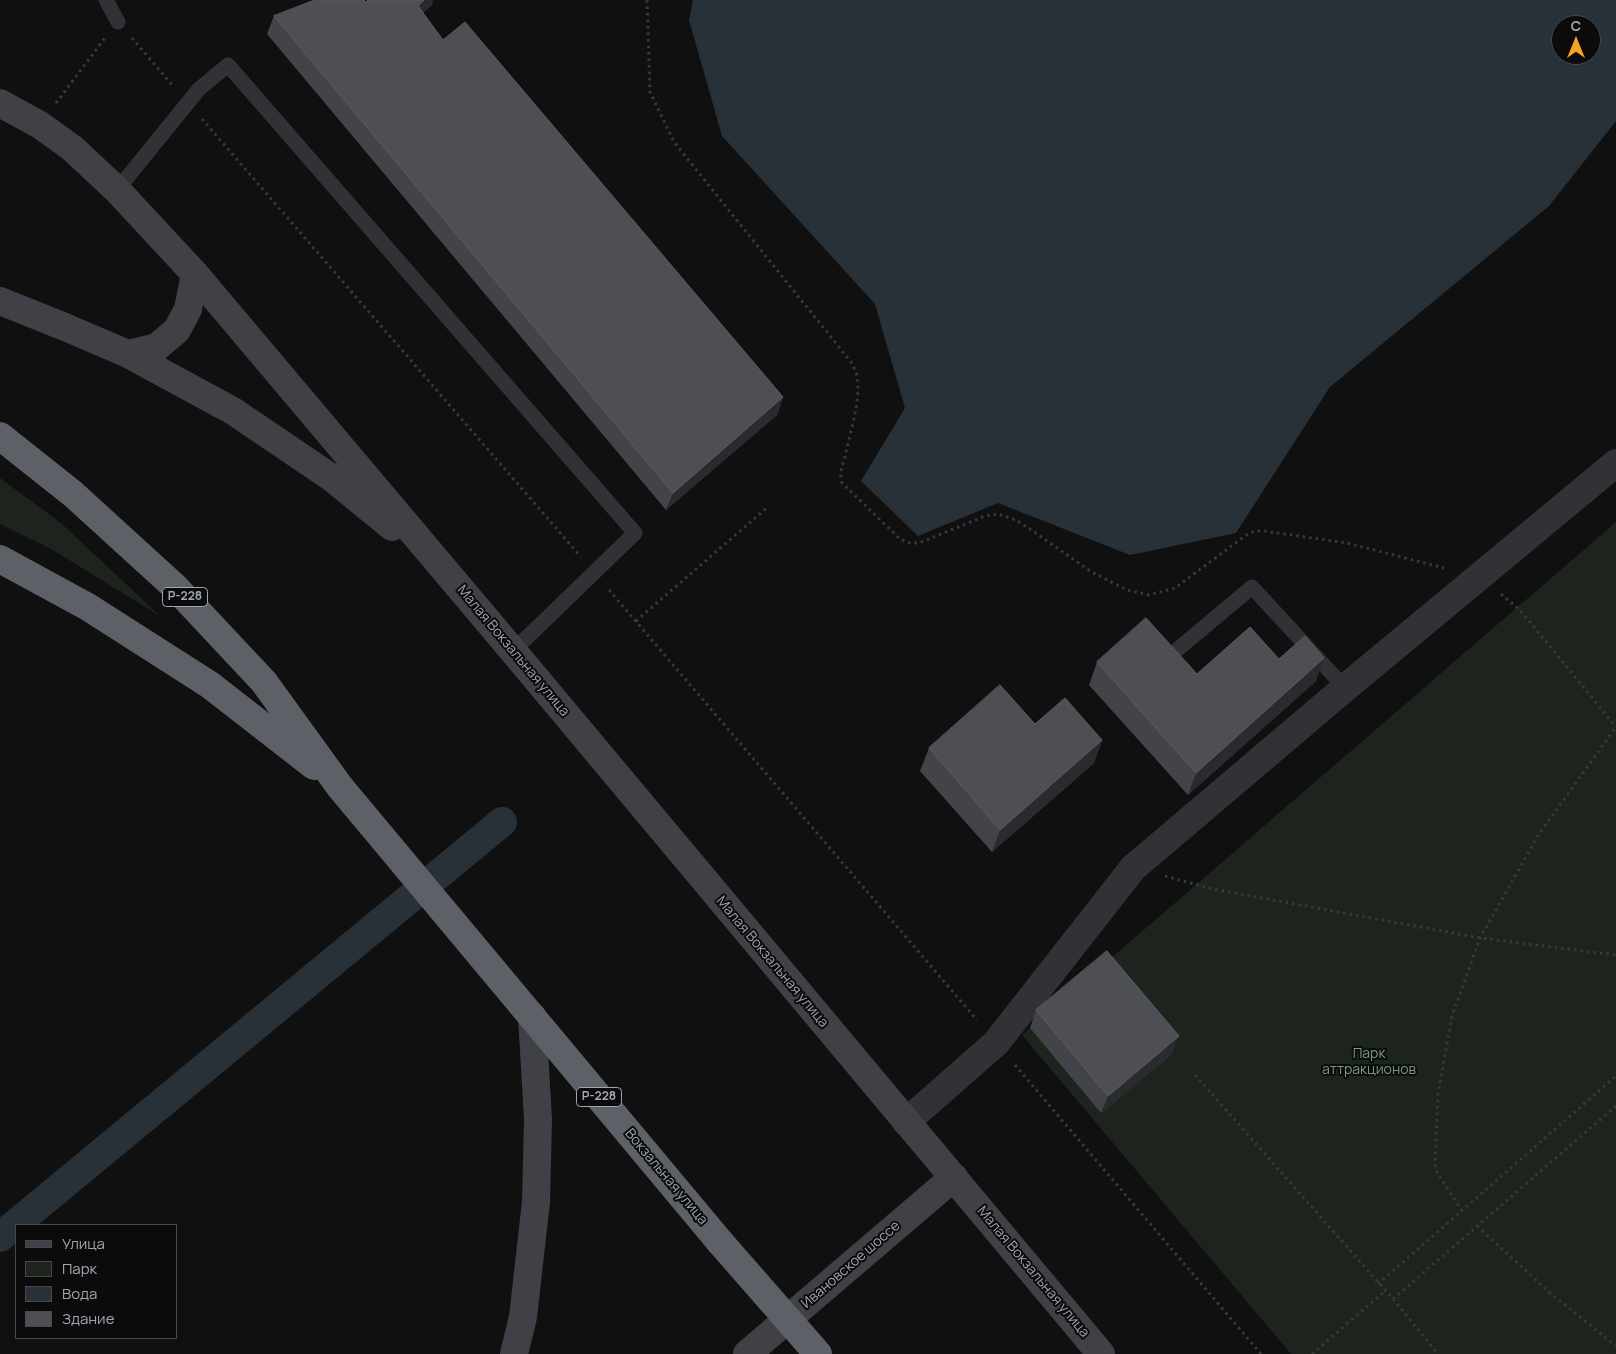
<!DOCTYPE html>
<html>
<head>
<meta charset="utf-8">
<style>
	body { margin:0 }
	#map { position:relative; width:1616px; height:1354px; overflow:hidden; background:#101011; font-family:Manrope,sans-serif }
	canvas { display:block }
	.legend { position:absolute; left:15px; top:1224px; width:162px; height:115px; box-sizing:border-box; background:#0b0b0c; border:1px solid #47494e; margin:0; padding:6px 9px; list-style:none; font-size:15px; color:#a1a7b2 }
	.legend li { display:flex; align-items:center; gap:10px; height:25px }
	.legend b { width:25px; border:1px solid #47494e }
	.north { position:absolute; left:1551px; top:15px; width:50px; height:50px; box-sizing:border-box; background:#0b0b0c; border:1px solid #47494e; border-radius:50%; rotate:0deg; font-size:14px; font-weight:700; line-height:20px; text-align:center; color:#a1a7b2 }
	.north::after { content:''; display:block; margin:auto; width:18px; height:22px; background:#f4a425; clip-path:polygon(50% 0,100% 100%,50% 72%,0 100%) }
</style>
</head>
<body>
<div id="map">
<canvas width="1616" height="1354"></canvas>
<ul class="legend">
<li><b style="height:6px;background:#3f4146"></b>Улица</li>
<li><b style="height:14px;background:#1c241d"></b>Парк</li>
<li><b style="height:14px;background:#283137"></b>Вода</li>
<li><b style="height:14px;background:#4d4f54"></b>Здание</li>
</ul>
<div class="north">С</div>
</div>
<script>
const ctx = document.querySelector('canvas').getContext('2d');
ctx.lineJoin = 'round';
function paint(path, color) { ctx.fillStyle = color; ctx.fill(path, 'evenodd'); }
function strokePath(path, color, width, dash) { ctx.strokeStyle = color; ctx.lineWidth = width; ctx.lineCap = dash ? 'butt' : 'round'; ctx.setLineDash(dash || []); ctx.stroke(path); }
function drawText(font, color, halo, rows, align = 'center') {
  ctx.font = font + ' Manrope,sans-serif'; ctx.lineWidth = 4; ctx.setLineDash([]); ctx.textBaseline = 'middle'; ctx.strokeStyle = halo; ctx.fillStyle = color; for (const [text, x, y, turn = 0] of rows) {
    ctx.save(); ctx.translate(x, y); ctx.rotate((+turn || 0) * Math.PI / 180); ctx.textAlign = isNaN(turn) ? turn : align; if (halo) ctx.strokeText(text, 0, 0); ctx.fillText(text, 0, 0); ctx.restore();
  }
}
paint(new Path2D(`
	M 0,478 L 61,523 L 160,616 L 51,549 L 0,524 Z
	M 1616,522 L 1616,1354 L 1291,1354 L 1022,1035 Z`), '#1c241d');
paint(new Path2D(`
	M 693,0 L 1616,0 L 1616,121 L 1549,206 L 1330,387 L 1236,533 L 1130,555 L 998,503 L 918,536 L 861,481 L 905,408 L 875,304 L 722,136 L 689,20 ZM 1561,25 L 1591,25 L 1591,55 L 1561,55 Z`), '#283137');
strokePath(new Path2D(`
	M 0,1237 L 502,822`), '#283137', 30);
strokePath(new Path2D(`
	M 647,0 L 650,92 L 674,142 L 851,362 C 853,366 856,371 857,376 C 861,402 850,431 845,457 C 842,467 839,472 842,483 L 900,539 L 910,543 L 919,543 L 985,516 L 998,514 L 1016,520 L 1033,531 L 1090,571 L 1127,590 L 1149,595 L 1175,588 L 1249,533 L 1256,531 L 1264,531 L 1347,543 L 1444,568
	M 132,38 L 173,86
	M 56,103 L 105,38
	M 202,119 L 581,557
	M 609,590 L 977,1020
	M 1501,594 L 1520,610 L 1616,727
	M 636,621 L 769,506
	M 1165,876 L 1213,889 L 1480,938 L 1616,955
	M 1015,1065 L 1261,1354
	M 1195,1075 L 1393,1299 L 1438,1354
	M 1462,1211 L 1435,1169 L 1438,1094 L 1452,1016 L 1480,938 L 1539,834 L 1616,727
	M 1477,1226 L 1549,1292 L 1616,1346
	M 1378,1284 L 1616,1076
	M 1393,1299 L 1616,1106
	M 1312,1354 L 1385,1291`), '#37393d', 3, [2.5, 4]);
strokePath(new Path2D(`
	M 106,0 L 118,22
	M 117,190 L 199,89 L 228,65 L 635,533 L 513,651
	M 1178,649 L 1252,587 L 1345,688`), '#313236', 15);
strokePath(new Path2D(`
	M 906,1122 L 996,1043 L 1133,868 L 1345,688 L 1616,463`), '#313236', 28);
strokePath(new Path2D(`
	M 0,103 L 40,125 L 72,148 L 117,190 L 195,274 L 513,651 L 1101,1354
	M 0,301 L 65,327 L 128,354 L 233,411 L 332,478 L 392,527
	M 128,354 L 157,347 L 177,330 L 188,309 L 195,274
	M 514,1354 L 523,1317 L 536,1202 L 538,1120 L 532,1016
	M 747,1354 L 954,1177`), '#3f4146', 28);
strokePath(new Path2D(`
	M 0,436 L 73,494 L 175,587 L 264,682 L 340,787 L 720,1242
	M 0,559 L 88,607 L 210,685 L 314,766`), '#5d6067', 28);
strokePath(new Path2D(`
	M 720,1242 L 818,1354`), '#5d6067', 28);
paint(new Path2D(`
	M 366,2 L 432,5 L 423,13 L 443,40 L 783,397 L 777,415 L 666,510 L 267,34 L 274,16 Z
	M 1279,659 L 1316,681 L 1188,795 L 1089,685 L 1097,662 L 1197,674 Z
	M 1035,724 L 1102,740 L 1094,763 L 992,852 L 920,771 L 929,748 Z
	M 1036,1010 L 1172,1054 L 1101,1113 L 1030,1028 Z`), '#434449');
paint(new Path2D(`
	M 424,0 L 433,0 L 432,5 L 412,23 L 418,6 Z
	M 783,397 L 777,415 L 666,510 L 673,493 Z
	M 1324,658 L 1316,681 L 1188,795 L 1196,773 Z
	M 1102,740 L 1094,763 L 992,852 L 1000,830 Z
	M 1179,1036 L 1172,1054 L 1101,1113 L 1108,1096 Z`), '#2a2b2e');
const building = new Path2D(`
	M 315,0 L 364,0 L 366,2 L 368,0 L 424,0 L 418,6 L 443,40 L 465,22 L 783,397 L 673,493 L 274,16 Z
	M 1146,618 L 1197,674 L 1250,627 L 1279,659 L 1305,636 L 1324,658 L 1196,773 L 1097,662 Z
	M 1000,685 L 1035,724 L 1065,698 L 1102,740 L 1000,830 L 929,748 Z
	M 1107,951 L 1179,1036 L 1108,1096 L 1036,1010 Z`);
paint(building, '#4d4f54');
strokePath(building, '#5a5d63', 1);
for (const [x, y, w] of [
	[185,597,45],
	[599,1097,45]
]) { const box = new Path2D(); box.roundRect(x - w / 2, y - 9.5, w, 19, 4); ctx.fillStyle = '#0b0b0c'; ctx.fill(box); strokePath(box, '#a1a7b2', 1); }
drawText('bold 12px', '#a1a7b2', null, [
	["Р-228",185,597],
	["Р-228",599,1097]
]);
drawText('14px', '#a1a7b2', '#0b0b0c', [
	["Малая Вокзальная улица",513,651,50],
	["Малая Вокзальная улица",772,962,50],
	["Вокзальная улица",666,1177,50],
	["Ивановское шоссе",851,1265,-41],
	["Малая Вокзальная улица",1033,1272,50]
]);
drawText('14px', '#779e77', '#0b0b0c', [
	["Парк",1369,1054],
	["аттракционов",1369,1070]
]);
</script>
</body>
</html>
